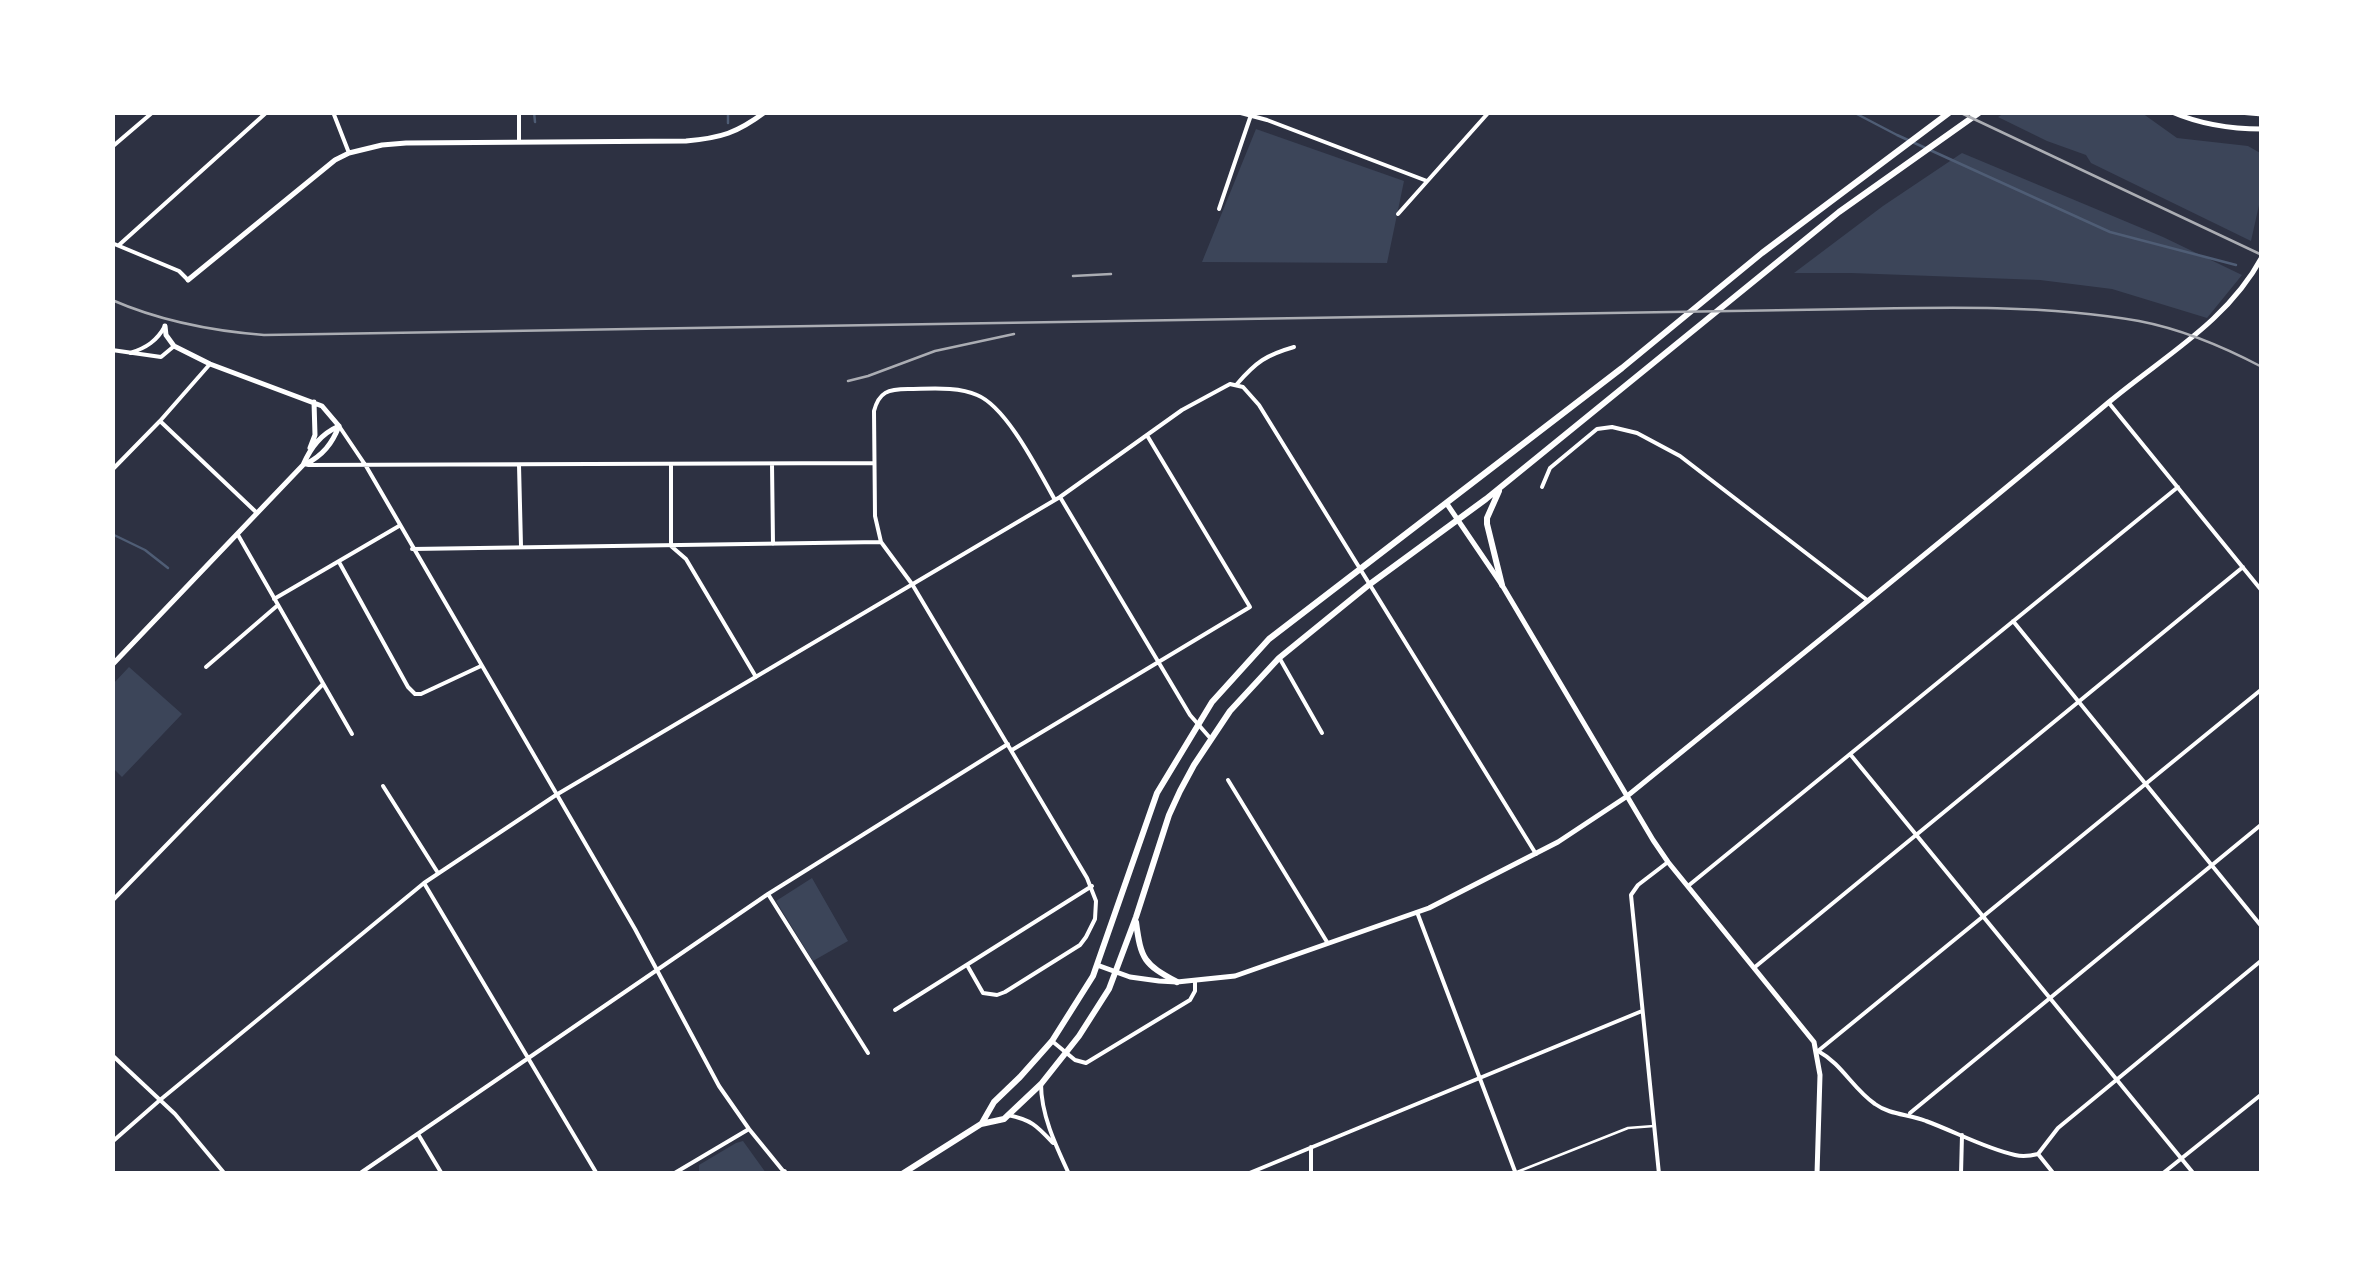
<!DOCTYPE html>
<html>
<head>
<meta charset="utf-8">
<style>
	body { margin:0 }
	#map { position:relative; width:2374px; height:1286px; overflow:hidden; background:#2d3142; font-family:Poppins,sans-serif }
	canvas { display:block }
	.frame { position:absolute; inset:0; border:115px solid #fff; pointer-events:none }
</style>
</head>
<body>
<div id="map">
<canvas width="2374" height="1286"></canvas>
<div class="frame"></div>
</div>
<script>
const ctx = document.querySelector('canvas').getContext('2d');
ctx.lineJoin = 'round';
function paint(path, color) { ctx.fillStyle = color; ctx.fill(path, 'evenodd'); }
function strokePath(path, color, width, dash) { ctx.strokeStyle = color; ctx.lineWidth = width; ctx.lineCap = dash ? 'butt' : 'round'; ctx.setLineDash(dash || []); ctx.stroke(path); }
paint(new Path2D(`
	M 2006,112 L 2142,113 L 2177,138 L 2248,146 L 2262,154 L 2261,196 L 2251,241 L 2091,163 L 2086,155 L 2047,141 L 1998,117 Z
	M 1256,129 L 1404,181 L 1387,263 L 1202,262 Z
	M 1962,153 L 2163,237 L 2242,275 L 2207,318 L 2112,289 L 2040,280 L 1851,273 L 1794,273 L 1883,206 Z
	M 129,667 L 182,714 L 122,777 L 113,768 L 113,684 Z
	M 812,878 L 848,941 L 813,961 L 776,901 Z
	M 743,1141 L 766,1173 L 699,1173 L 699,1165 L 736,1143 Z`), '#3c4559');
strokePath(new Path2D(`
	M 534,112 L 535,122
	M 1853,112 L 1897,135 L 2110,232 L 2236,265
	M 728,123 L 728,112
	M 112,534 L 145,550 L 168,568`), '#4f5d75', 2.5);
strokePath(new Path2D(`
	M 1517,1172 L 1628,1128 L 1654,1126`), '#fff', 2.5);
strokePath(new Path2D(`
	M 333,112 L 349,153
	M 1237,112 L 1267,120 L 1427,181
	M 519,141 L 519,112
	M 112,147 L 153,112
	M 1219,209 L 1252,112
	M 1398,214 L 1489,112
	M 112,243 L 179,271 L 188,280
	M 119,245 L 267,112
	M 112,350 L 161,357 L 173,347
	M 130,353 C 146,348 157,341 165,326
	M 1237,384 C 1256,362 1266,355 1294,347
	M 2109,403 L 2262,591
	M 160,421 L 257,513
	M 339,426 L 366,466 L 635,929 L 719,1086 L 749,1129 L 784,1172
	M 772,464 L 773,544
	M 308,465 L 873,463
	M 519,465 L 521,546
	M 671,465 L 671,546 L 686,559 L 756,677
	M 112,470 L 160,421 L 210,364
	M 1542,487 L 1550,468 L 1597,429 L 1612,427 L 1637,433 L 1680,456 L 1867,600
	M 1060,497 L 1190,715 L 1211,739
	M 238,535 L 352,734
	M 412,549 L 881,542
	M 339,562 L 408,687 L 415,694 L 421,694 L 481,666
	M 274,599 L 399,526
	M 2013,621 L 2262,927
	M 1280,659 L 1322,733
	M 206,667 L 278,605
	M 1012,750 L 1250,607 L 1148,437
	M 1850,754 L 2194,1174
	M 1228,780 L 1327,942
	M 383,786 L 438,873
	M 424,883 L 597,1174
	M 1688,886 L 2178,487
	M 768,894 L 868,1053
	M 112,901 L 323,684
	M 1417,912 L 1516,1174
	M 967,965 L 983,993 L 997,995 L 1005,992 L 1080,945 L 1086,937 L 1095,919 L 1096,901 L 1087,878 L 912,584 L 881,542 L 875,516 L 874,411 C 879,392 888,389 908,389 C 929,389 957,386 977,395 C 1007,407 1039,472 1055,500
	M 1755,967 L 2243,567
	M 895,1010 L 1092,886
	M 1052,1041 L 1075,1060 L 1086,1063 L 1190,1000 L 1195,991 L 1195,981
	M 112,1055 L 175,1114 L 225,1174
	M 1041,1084 C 1041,1115 1056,1146 1069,1174
	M 1910,1113 L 2262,824
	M 1008,1115 C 1032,1120 1037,1126 1053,1143
	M 418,1134 L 442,1174
	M 112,1142 L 160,1100 L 424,883 L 556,795 L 1060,497 L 1182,410 L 1230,384 L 1243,387 L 1259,405 L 1536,854
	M 2038,1154 C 2030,1156 2023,1157 2015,1155 C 1984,1148 1956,1132 1926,1121 C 1909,1114 1890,1115 1875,1104 C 1853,1089 1842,1064 1818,1051 L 2262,689
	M 2038,1154 L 2058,1128 L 2262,960
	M 2038,1154 L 2054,1174
	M 359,1174 L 768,894 L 1008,744
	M 673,1174 L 749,1129
	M 1247,1174 L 1642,1011
	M 1311,1174 L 1311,1147
	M 1659,1174 L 1631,895 L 1638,885 L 1668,862
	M 1961,1174 L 1962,1135
	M 2162,1174 L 2262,1094`), '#fff', 4);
strokePath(new Path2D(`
	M 2172,112 C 2202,125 2230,129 2262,129
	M 2239,112 L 2262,114
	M 188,280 L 335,160 L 349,153 L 382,145 L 406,143 L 686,141 C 721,138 737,133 765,112
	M 165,326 L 166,335 L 174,346 L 210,364 L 322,406 L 339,426
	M 310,448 L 315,435 L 314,402
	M 306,464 C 323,455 332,444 339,426
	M 1447,504 L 1502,585 L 1653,840 L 1668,862 L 1814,1042 L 1820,1075 L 1817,1174
	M 112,665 L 303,465 C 311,447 321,434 339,426
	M 1097,965 L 1130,977 L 1159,981 L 1177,982 L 1235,976 L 1429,908 L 1558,842 L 1626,797 C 1787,666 1950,536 2109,402 C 2164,356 2227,322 2262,257`), '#fff', 5);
strokePath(new Path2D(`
	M 1499,491 L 1487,518 L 1487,524 L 1502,585
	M 1136,922 C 1141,960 1144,964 1177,982
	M 982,1123 L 994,1102 L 1020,1077 L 1052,1041 L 1093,976 L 1157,793 L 1212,702 L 1269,639 L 1622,368 L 1762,253 L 1950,112
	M 784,1172 L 784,1174
	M 902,1174 L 981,1124 L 1004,1119 L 1041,1084 L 1079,1036 L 1109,989 L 1136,917 L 1169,815 L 1180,791 L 1194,765 L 1230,711 L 1279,658 L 1370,584 L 1486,499 L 1839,212 L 1980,112`), '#fff', 6);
strokePath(new Path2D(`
	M 1959,112 L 2262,255
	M 1073,276 L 1111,274
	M 112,300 C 160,321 213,331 264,335 L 1854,309 C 1947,307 2048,305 2139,321 C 2181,329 2224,347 2262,367
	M 848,381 L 868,376 L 935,351 L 1014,334`), '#abadb3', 2.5);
</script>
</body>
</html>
